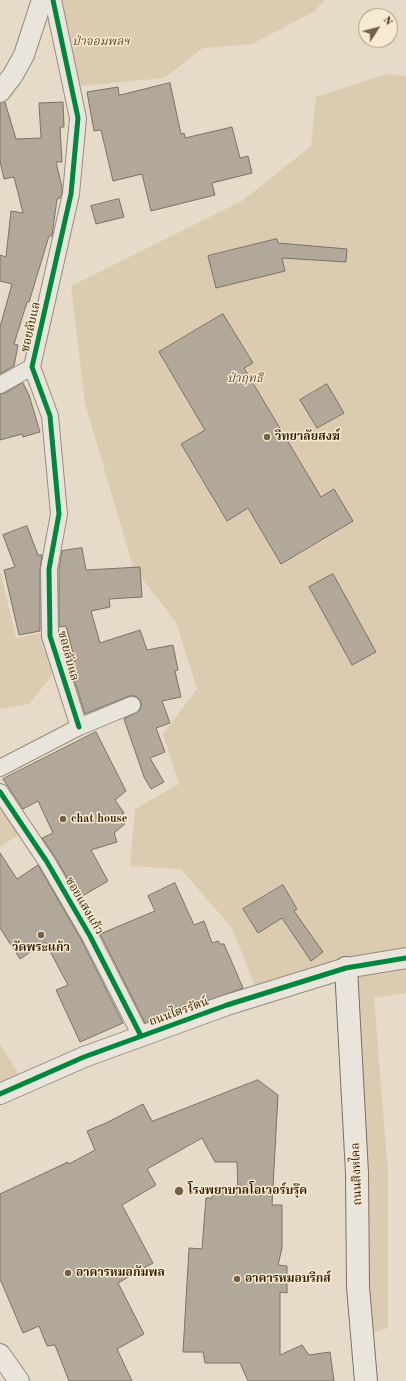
<!DOCTYPE html>
<html>
<head>
<meta charset="utf-8">
<style>
	body { margin:0 }
	#map { position:relative; width:406px; height:1381px; overflow:hidden; background:#e5dbc8; font-family:"Old Standard TT",serif }
	canvas { display:block }
	.north { position:absolute; left:358px; top:8px; width:40px; height:40px; box-sizing:border-box; background:#f7ead3; border:1px solid #a9997f; border-radius:50%; rotate:54deg; font-size:11px; font-weight:700; line-height:16px; text-align:center; color:#341f02 }
	.north::after { content:''; display:block; margin:auto; width:14px; height:18px; background:#726147; clip-path:polygon(50% 0,100% 100%,50% 72%,0 100%) }
</style>
</head>
<body>
<div id="map">
<canvas width="406" height="1381"></canvas>
<div class="north">N</div>
</div>
<script>
const ctx = document.querySelector('canvas').getContext('2d');
ctx.lineJoin = 'round';
function paint(path, color) { ctx.fillStyle = color; ctx.fill(path, 'evenodd'); }
function strokePath(path, color, width, dash) { ctx.strokeStyle = color; ctx.lineWidth = width; ctx.lineCap = dash ? 'butt' : 'round'; ctx.setLineDash(dash || []); ctx.stroke(path); }
function drawText(font, color, halo, rows, align = 'center') {
  ctx.font = font + ' "Old Standard TT","Noto Serif Thai",serif'; ctx.lineWidth = 3; ctx.setLineDash([]); ctx.textBaseline = 'middle'; ctx.strokeStyle = halo; ctx.fillStyle = color; for (const [text, x, y, turn = 0] of rows) {
    ctx.save(); ctx.translate(x, y); ctx.rotate((+turn || 0) * Math.PI / 180); ctx.textAlign = isNaN(turn) ? turn : align; if (halo) ctx.strokeText(text, 0, 0); ctx.fillText(text, 0, 0); ctx.restore();
  }
}
paint(new Path2D(`
	M 40,0 L 324,0 L 315,11 L 252,44 L 203,48 L 164,78 L 71,87 Z
	M 387,74 L 406,76 L 406,993 L 374,998 L 388,1173 L 388,1328 L 370,1334 L 346,968 L 256,988 L 232,928 L 181,869 L 130,866 L 135,809 L 179,784 L 163,734 L 197,689 L 176,622 L 133,567 L 85,403 L 71,286 L 242,201 L 311,146 L 316,97 Z
	M 0,571 L 16,638 L 43,633 L 55,672 L 29,704 L 0,709 Z
	M 0,801 L 22,833 L 0,847 Z
	M 0,1044 L 24,1083 L 0,1095 Z`), '#dbcbb0');
const building = new Path2D(`
	M 170,83 L 181,134 L 184,133 L 185,138 L 232,127 L 240,158 L 248,156 L 252,173 L 212,183 L 215,195 L 151,211 L 142,174 L 113,181 L 101,130 L 94,131 L 87,92 L 118,87 L 119,95 Z
	M 5,102 L 16,139 L 41,138 L 39,103 L 63,102 L 64,127 L 60,127 L 62,162 L 56,162 L 62,187 L 62,193 L 60,198 L 57,199 L 52,236 L 49,236 L 29,302 L 27,302 L 14,344 L 18,345 L 14,366 L 0,374 L 0,327 L 12,284 L 0,281 L 0,255 L 6,257 L 11,211 L 23,213 L 14,177 L 4,179 L 0,161 L 0,103 Z
	M 119,199 L 124,217 L 96,224 L 91,206 Z
	M 277,239 L 278,243 L 347,249 L 346,262 L 282,258 L 285,271 L 216,288 L 208,256 Z
	M 223,314 L 253,363 L 244,368 L 321,497 L 334,489 L 353,521 L 281,564 L 248,508 L 227,521 L 181,444 L 205,430 L 159,352 Z
	M 23,383 L 29,395 L 40,432 L 23,437 L 22,434 L 0,440 L 0,394 L 5,393 Z
	M 327,384 L 344,413 L 317,428 L 300,400 Z
	M 27,526 L 38,555 L 42,555 L 40,569 L 40,631 L 19,635 L 4,570 L 15,567 L 3,535 Z
	M 82,548 L 86,570 L 140,567 L 142,597 L 109,599 L 110,607 L 91,611 L 100,643 L 140,630 L 147,650 L 173,645 L 178,670 L 175,671 L 181,697 L 162,701 L 170,723 L 156,728 L 165,752 L 150,758 L 164,782 L 151,789 L 144,777 L 124,719 L 139,711 L 141,707 L 141,701 L 137,697 L 134,696 L 129,696 L 85,714 L 69,663 L 75,661 L 66,626 L 59,627 L 59,570 L 62,551 Z
	M 333,574 L 376,652 L 352,665 L 309,587 Z
	M 96,732 L 126,791 L 115,800 L 124,813 L 120,816 L 125,824 L 114,833 L 117,842 L 91,850 L 108,881 L 79,898 L 55,857 L 42,838 L 53,833 L 38,801 L 23,809 L 3,779 Z
	M 0,853 L 17,879 L 38,865 L 82,941 L 123,1023 L 80,1042 L 56,990 L 68,985 L 45,942 L 20,959 L 0,928 Z
	M 175,883 L 194,925 L 204,921 L 212,943 L 218,941 L 220,944 L 224,944 L 243,988 L 145,1023 L 100,934 L 155,911 L 148,896 Z
	M 283,885 L 297,909 L 294,911 L 323,952 L 311,961 L 282,918 L 258,933 L 243,909 Z
	M 258,1080 L 278,1095 L 272,1205 L 282,1205 L 282,1248 L 278,1265 L 287,1266 L 287,1293 L 280,1292 L 280,1355 L 302,1345 L 309,1355 L 330,1352 L 334,1381 L 248,1381 L 240,1363 L 205,1363 L 203,1352 L 183,1352 L 189,1248 L 202,1249 L 206,1198 L 212,1198 L 213,1190 L 238,1192 L 237,1162 L 215,1162 L 202,1138 L 147,1169 L 156,1185 L 122,1205 L 153,1263 L 118,1283 L 144,1334 L 117,1349 L 132,1381 L 69,1381 L 55,1345 L 47,1346 L 39,1326 L 23,1333 L 0,1279 L 0,1194 L 68,1162 L 69,1164 L 95,1150 L 87,1131 L 106,1123 L 143,1104 L 152,1121 Z`);
paint(building, '#b1a899');
strokePath(building, '#7b7264', 1);
const minor = new Path2D(`
	M 53,0 L 78,118 L 71,194 L 32,367 L 50,416 L 59,514 L 49,569 L 50,636 L 79,727
	M 0,385 L 32,367
	M 0,768 L 79,727 L 132,705
	M 0,792 L 47,862 L 90,936 L 141,1036`);
const tertiary = new Path2D(`
	M 0,92 L 13,75 L 24,55 L 42,0
	M 0,1094 L 84,1057 L 227,1005 L 346,968 L 406,958
	M 0,1354 L 19,1381`);
const secondary = new Path2D(`
	M 346,968 L 357,1173 L 358,1287 L 366,1381`);
strokePath(minor, '#958c7e', 18);
strokePath(tertiary, '#958c7e', 22);
strokePath(secondary, '#7b7264', 24);
strokePath(minor, '#eae5dc', 16);
strokePath(tertiary, '#eae5dc', 20);
strokePath(secondary, '#eae5dc', 22);
strokePath(new Path2D(`
	M 53,0 L 78,118 L 71,194 L 32,367 L 50,416 L 59,514 L 49,569 L 50,636 L 79,727
	M 0,792 L 47,862 L 90,936 L 141,1036
	M 0,1094 L 84,1057 L 227,1005 L 346,968 L 406,958`), '#00873e', 5);
for (const [x, y, r, color] of [
	[267,437,4,"#726147"],
	[63,819,4,"#726147"],
	[41,935,4,"#726147"],
	[179,1191,5,"#726147"],
	[68,1273,4,"#726147"],
	[237,1279,4,"#726147"]
]) { const dot = new Path2D(); dot.arc(x, y, r, 0, 2 * Math.PI); ctx.fillStyle = color; ctx.fill(dot); strokePath(dot, '#f7ead3', 1.5); }
drawText('italic 12px', '#634f30', '#f7ead3', [
	["ป่าจอมพลฯ",101,42],
	["ป่าฤทธิ",245,379]
]);
drawText('12px', '#341f02', '#f7ead3', [
	["ซอยลับแล",31,327,-77],
	["ซอยลับแล",68,656,75],
	["ซอยแสงแก้ว",84,906,60],
	["ถนนไตรรัตน์",179,1012,-20],
	["ถนนสิงหไคล",357,1174,-92]
]);
drawText('bold 12px', '#341f02', '#f7ead3', [
	["วิทยาลัยสงฆ์",275,437],
	["chat house",71,819],
	["วัดพระแก้ว",41,948,"center"],
	["โรงพยาบาลโอเวอร์บรุ๊ค",188,1191],
	["อาคารหมอกัมพล",76,1273],
	["อาคารหมอบริกส์",245,1279]
], 'left');
</script>
</body>
</html>
